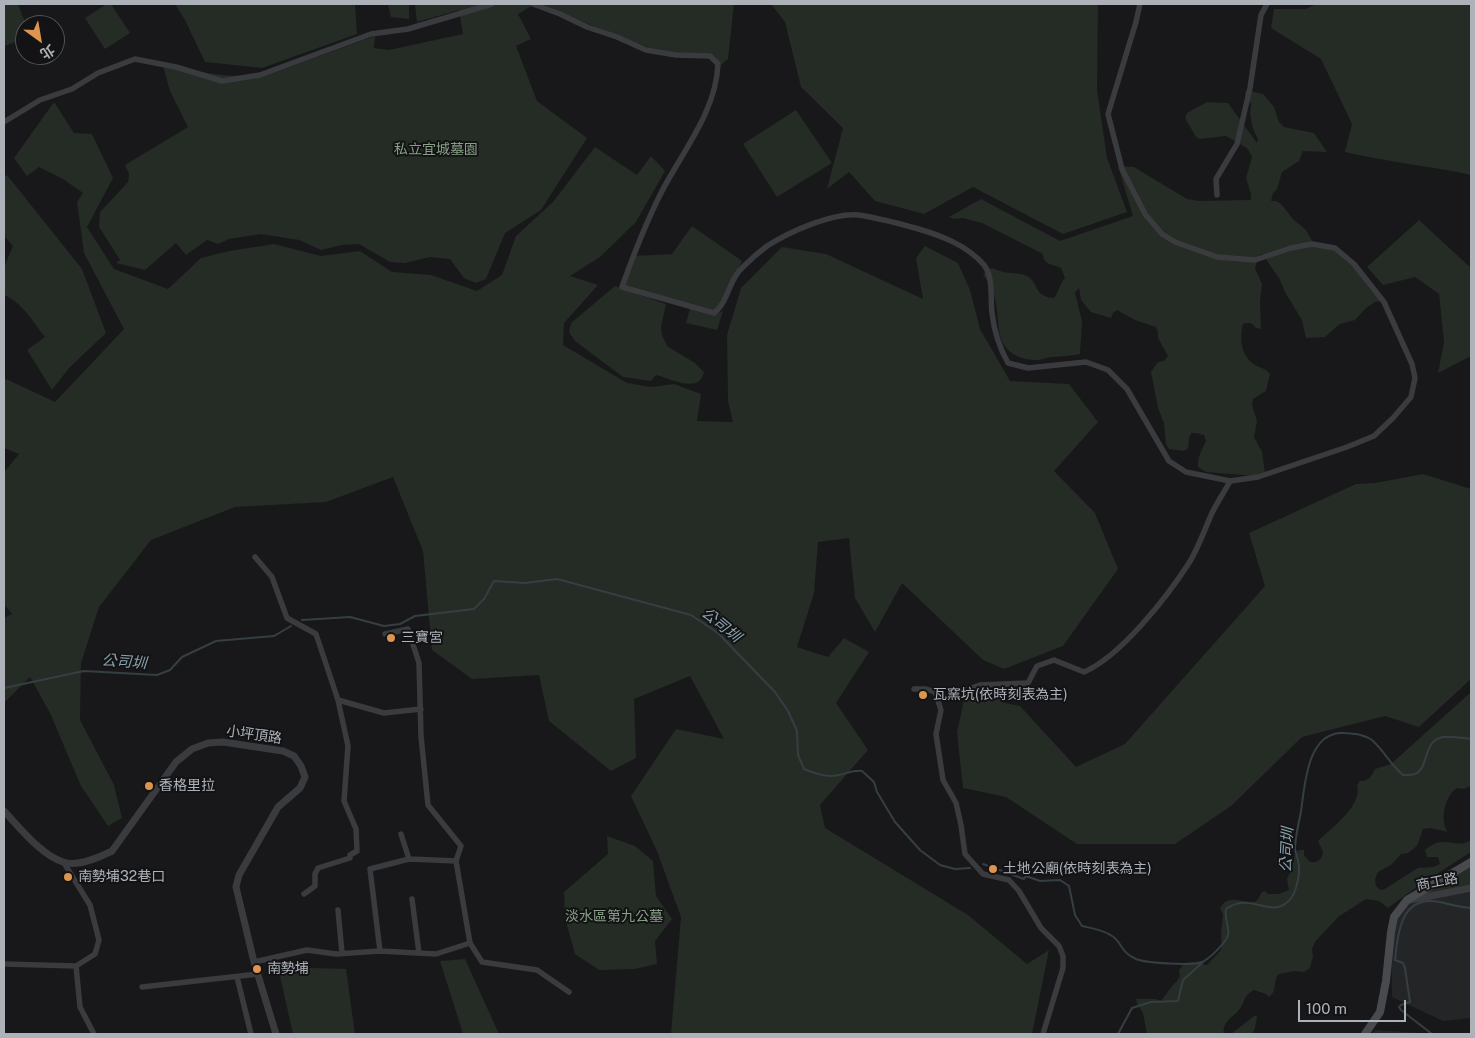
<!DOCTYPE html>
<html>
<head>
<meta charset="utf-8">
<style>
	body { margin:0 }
	#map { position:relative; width:1475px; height:1038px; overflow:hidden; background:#18181a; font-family:"Public Sans","Noto Sans TC",sans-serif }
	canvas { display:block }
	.frame { position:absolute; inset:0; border:5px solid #acb2b8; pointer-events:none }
	.north { position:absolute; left:15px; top:15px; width:50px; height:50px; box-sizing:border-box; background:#131315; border:1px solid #505356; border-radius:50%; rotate:148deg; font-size:14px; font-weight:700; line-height:20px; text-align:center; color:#acb2b8 }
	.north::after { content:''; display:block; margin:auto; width:18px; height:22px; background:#dc944e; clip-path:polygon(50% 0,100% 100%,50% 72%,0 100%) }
	.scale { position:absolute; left:1298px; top:1000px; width:108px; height:22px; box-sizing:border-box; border:2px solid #acb2b8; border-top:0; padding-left:6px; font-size:15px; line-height:18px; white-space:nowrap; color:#acb2b8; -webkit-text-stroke:4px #131315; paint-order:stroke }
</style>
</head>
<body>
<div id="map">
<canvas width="1475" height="1038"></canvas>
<div class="frame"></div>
<div class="north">北</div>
<div class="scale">100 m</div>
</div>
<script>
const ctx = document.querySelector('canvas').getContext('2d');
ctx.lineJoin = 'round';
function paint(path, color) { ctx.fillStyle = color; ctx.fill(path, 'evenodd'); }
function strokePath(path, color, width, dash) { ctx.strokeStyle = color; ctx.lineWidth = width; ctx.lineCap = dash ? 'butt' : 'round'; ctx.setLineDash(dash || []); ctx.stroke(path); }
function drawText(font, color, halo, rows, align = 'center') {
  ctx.font = font + ' "Public Sans","Noto Sans TC",sans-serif'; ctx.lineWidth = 4; ctx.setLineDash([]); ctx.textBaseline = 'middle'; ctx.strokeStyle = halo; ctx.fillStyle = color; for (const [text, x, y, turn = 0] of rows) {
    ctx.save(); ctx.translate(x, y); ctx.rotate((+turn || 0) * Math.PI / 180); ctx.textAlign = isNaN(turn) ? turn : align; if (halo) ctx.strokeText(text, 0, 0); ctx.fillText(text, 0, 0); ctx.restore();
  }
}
paint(new Path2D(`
	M 1471,885 L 1471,1018 L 1443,1021 L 1392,997 L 1391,920 L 1410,901 Z
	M 1376,1030 L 1419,1033 L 1420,1034 L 1371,1034 Z`), '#242527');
paint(new Path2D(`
	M 4,4 L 18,4 L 26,25 L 25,39 L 4,46 Z
	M 107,4 L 111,4 L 130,33 L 105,49 L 85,18 Z
	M 175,4 L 355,4 L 357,34 L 262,68 L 205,62 L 185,20 Z
	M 388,4 L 409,4 L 409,19 L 391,17 Z
	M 415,4 L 535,4 L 518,14 L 531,39 L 516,46 L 537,101 L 587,138 L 541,210 L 505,233 L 486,279 L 476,283 L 464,278 L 450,259 L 430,257 L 405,263 L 390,262 L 359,244 L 342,245 L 321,250 L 299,240 L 261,234 L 229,239 L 218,244 L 207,240 L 186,255 L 176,243 L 145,270 L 116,263 L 120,260 L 99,227 L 100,212 L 128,182 L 129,174 L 125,165 L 188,127 L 170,91 L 163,66 C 201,71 238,82 276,72 L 375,36 L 374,48 L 389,50 L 463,34 L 459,10 L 417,22 Z
	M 542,4 L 734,4 L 728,59 L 721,65 L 714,56 L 678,53 L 647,47 L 588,24 Z
	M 771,4 L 1098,4 L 1097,90 L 1107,158 L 1127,212 L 1063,234 L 973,187 L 924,214 L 875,201 L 849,172 L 827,189 L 843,128 L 801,87 L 785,22 Z
	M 1316,4 L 1471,4 L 1471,175 C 1430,166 1387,162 1345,152 L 1352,124 L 1321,59 L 1271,28 L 1274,9 L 1306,9 Z
	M 1246,90 L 1263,94 L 1274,107 L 1279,122 L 1284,127 L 1314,133 L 1327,152 L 1303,151 L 1299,161 L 1282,172 L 1277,189 L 1273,193 L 1271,201 L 1276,201 L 1281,204 L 1293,219 L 1306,230 L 1314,244 L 1340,249 L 1381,301 L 1375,302 L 1366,308 L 1355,320 L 1340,324 L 1325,337 L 1306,338 L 1302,320 L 1286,294 L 1279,278 L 1267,261 L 1266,256 L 1261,254 L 1258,258 L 1255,268 L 1262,284 L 1260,301 L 1261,329 L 1256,328 C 1252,323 1249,322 1243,324 C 1239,340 1241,357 1257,366 C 1262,368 1266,369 1270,374 L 1266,391 L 1253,399 L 1252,405 L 1257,421 L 1254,437 L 1262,452 L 1265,473 L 1256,476 L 1206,472 L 1198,467 C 1197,457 1202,450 1206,441 L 1204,435 L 1196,433 L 1191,433 L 1189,438 L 1188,448 L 1184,451 L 1169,449 L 1166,444 L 1164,423 L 1158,408 L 1151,372 L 1158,362 L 1164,361 L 1168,356 L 1158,338 L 1158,332 L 1156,327 L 1135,320 L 1117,310 L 1113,313 L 1111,318 L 1091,312 L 1081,300 L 1079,288 L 1075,293 L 1082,321 L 1080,354 C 1070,356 1063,356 1053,357 C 1046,357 1040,361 1034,360 C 1015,359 1001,349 999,330 C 997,310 997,291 983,275 L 986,271 L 991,268 C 995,269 999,271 1003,272 C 1011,274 1018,272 1027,276 C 1039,282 1033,297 1054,298 C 1059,292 1059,284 1065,278 L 1061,268 C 1053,264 1043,265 1043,254 L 982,223 L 963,218 L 954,219 L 949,217 L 981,199 L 1060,241 L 1133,216 L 1118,166 L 1134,167 L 1187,199 L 1198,201 L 1251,200 L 1251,194 L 1246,178 L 1252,157 L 1247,148 L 1226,136 L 1200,139 L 1196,137 L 1185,118 L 1187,113 L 1207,102 L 1228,103 L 1257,143 L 1258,139 L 1253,129 L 1250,114 L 1251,104 L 1245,95 Z
	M 54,102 L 74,133 L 92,134 L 113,178 L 87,227 L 114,269 L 168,289 L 201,258 L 229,251 L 274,244 L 321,256 L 360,251 L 392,272 L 431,275 L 477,291 L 502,275 L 516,236 L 553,202 L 595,147 L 637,175 L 651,156 L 665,171 L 636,222 L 600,257 L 570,276 L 598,285 L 564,323 L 563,345 L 627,383 L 651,387 L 674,384 L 701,394 L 697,421 L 733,422 L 728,401 L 727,335 L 741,288 L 782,247 L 826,254 L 923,299 L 916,258 L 925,246 L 958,263 L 970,290 L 980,329 L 1010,381 L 1069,384 L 1098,422 L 1054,471 L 1095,513 L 1118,569 L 1063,646 L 1004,669 L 983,660 L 902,583 L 875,632 L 855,598 L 849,538 L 818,542 L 814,593 L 797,647 L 828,657 L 844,638 L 869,652 L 836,703 L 868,750 L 820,805 L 825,828 L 968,915 L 1027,964 L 1049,950 L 1032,1034 L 671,1034 L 681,917 L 657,851 L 631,796 L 676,729 L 724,739 L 690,676 L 634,699 L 636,758 L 611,771 L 549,721 L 539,675 L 472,679 L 432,650 L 423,551 L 393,477 L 326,502 L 235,507 L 151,540 L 99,607 L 81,663 L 80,720 L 114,785 L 122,818 L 108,826 L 81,786 L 50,713 L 30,677 L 4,703 L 4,618 L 12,614 L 4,604 L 4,472 L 19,454 L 4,448 L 4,378 L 55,402 L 124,329 L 84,253 L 77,202 L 83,193 L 63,179 L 39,167 L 27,176 L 14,158 Z
	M 796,110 L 832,163 L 777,197 L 743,144 Z
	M 7,175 L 82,269 L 106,333 L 69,368 L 52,390 L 27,350 L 45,337 C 33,322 22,302 4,295 L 4,267 L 13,246 L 4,236 L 4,177 Z
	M 1419,220 L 1471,268 L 1471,356 L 1438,373 L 1444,342 L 1439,294 L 1415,277 L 1383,285 L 1367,267 Z
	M 692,226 L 742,261 L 715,311 L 624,286 L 635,256 L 672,254 Z
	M 615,286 L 666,304 L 661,327 L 662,335 L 667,346 L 695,363 L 704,372 C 700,394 671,379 656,375 L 651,381 L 623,377 L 575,341 L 569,332 L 571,323 Z
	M 690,308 L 714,315 L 723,311 L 717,330 L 686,323 Z
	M 1423,474 L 1471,489 L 1471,679 L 1419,727 L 1385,716 L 1302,737 L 1231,806 L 1175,844 L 1077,844 L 1006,797 L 963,788 L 957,732 L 964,700 L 1003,690 L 1001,702 L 1020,706 L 1076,767 L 1125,744 L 1265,586 L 1249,533 L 1356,484 L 1375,483 Z
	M 1471,692 L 1471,786 L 1464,789 L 1457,788 C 1445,795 1439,822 1448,832 L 1430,828 L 1423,829 L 1417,846 L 1408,853 L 1401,854 L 1391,865 L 1378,872 L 1375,879 L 1376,886 L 1379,889 L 1383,890 L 1418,868 L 1433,867 L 1440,864 L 1438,857 L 1427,857 L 1425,850 C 1444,833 1456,850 1471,840 L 1471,852 L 1421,884 L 1388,908 L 1379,901 L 1366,899 L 1338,917 L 1315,942 L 1312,949 L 1313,956 L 1310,968 L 1304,972 L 1295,971 L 1279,974 C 1272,981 1278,991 1269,997 L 1266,994 L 1254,990 C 1244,996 1246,998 1241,1007 C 1235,1017 1222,1020 1224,1034 L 1147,1034 L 1143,1013 L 1137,1004 L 1136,999 L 1156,999 L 1161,1001 L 1173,985 L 1177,981 L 1180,976 L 1179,970 L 1183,965 L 1192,962 L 1207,965 L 1220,951 L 1222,947 L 1221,934 L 1223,914 L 1220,909 C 1227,893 1242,903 1255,902 L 1259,898 L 1261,893 L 1265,891 L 1268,894 L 1279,894 L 1289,890 L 1287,879 L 1291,870 L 1295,853 L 1299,850 L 1304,850 L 1304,855 L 1310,862 C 1318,863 1322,859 1323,852 L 1318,841 C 1331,828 1363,806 1357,785 L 1360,781 C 1369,781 1371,777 1375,769 L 1391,764 Z
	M 607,836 L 635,846 L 653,861 L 656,896 L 672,919 L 655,941 L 657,964 L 635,969 L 599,970 L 575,954 L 565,918 L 564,892 L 608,854 Z
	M 1471,864 L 1471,885 L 1410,901 Z
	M 465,959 L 499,1034 L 463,1034 L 440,961 Z
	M 278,967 L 346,969 L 355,1034 L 293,1034 Z
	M 1254,1016 L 1257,1016 L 1255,1028 L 1252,1034 L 1231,1034 Z`), '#252b25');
strokePath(new Path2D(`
	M 302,620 L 350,617 L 384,626 L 400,624 L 415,616 L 474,609 L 484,599 L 494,581 L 525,583 L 557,579 L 691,615 L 718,633 L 775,692 L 788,711 L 797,731 L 798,755 L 804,769 C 814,773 827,778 839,775 C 848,773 853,770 862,771 L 874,782 L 877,792 L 895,822 L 920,850 L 940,865 L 955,869 L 970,868
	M 4,688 L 84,671 L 157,675 L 170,670 L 182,657 L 216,641 L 274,636 L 291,626
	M 983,864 L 1024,879 L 1026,876 L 1040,881 L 1060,880 L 1069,886 L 1075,915 L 1082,926 C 1091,928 1104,930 1112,936 C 1122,942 1120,952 1136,959 C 1146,963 1191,966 1202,962 C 1209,959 1226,943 1228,935 C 1230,928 1224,919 1226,909 C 1252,890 1273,923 1292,897 C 1296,891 1300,874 1299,867 C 1299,861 1296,855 1295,849 C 1295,837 1299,823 1301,811 C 1305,785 1307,731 1344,733 C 1354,734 1365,734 1373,741 C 1384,751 1391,765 1403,775 C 1407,775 1412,775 1415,774 C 1430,767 1422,741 1443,737 C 1451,736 1463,738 1471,739
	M 1118,1034 L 1132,1008 L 1151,1002 L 1178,1001 L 1183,980 L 1203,962
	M 1432,1034 L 1401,1010 L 1399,1007 L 1401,1005 L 1410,1002 L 1405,968 L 1403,963 L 1395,960 C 1398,932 1401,894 1440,902 C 1451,905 1460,907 1471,908`), '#353f43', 2);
strokePath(new Path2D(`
	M 533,4 L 560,14 L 587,27 L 617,37 L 646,50 L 676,55 L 710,56 L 718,64 C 716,113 681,153 660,195 C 645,225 633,256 622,287 L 714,313 C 728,303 729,278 744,266 C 751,259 759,252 767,246 C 789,232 833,212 859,215 C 878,218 897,223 915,228 C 940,235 967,245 984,265 C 994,278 990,299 992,313 C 994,331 999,347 1008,363 L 1028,368 L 1086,362 L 1108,370 L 1127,389 L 1169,461 L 1186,472 L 1230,481 L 1258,477 L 1347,447 L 1374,436 L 1393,418 L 1411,397 L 1415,378 L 1412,364 L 1384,302 L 1354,264 L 1335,248 L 1312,244 L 1291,248 L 1255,260 L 1217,257 L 1175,242 L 1162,234 L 1145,214 L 1122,169 L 1108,114 L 1136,22 L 1140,4
	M 4,122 L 40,100 L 72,89 L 98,73 L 135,59 L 176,67 L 222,81 L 260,75 L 371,34 L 408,29 L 492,4
	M 1217,195 L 1216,179 L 1237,144 L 1250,88 L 1261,15 L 1267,4
	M 255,557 L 272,577 L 287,618 L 316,634 L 338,700
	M 385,634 L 408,629 L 419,663 L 421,736 L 428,805 L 461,846 L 456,861 L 470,943
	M 914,689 L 926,689 L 935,692 L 941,710 L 936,734 L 943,780 L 956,803 L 961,825 L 965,854 L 983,874 L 1009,880 L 1019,891 L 1041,928 L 1059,946 L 1063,956 L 1063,968 L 1043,1034
	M 938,700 L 980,685 L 1028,683 L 1037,666 L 1054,660 L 1084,672 C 1121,656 1167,597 1189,563 C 1199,547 1205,528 1213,511 C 1218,501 1225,491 1230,481
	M 401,834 L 409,859
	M 64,863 L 90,905 L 99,940 L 95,954 L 76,966 L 80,1007 L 94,1034
	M 304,894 L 315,886 L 315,874 L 318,868 L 350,858 L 350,855 L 357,851 L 356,829 L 344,801 L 348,746 L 338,700 L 384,713 L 421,709
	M 412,899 L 419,953
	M 338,910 L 342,953
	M 380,951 L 370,869 L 409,859 L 456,861
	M 254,962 L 307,950 L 336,954 L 380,951 L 436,954 L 470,943 L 482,962 L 537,970 L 569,992
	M 4,964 L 76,966
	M 237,977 L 251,1034
	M 142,987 L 258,974`), '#3a3b3e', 5.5);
strokePath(new Path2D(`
	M 4,811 C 19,827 41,855 63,862 C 77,867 100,857 112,851 L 176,762 L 192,749 L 208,743 L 223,742 L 283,751 L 294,756 L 301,766 L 305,777 L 300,788 L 278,807 L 239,875 L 236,887 L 254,962 L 276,1034
	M 1410,900 L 1471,888`), '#3a3b3e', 7);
strokePath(new Path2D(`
	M 1365,1034 L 1380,1012 L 1386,981 L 1391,932 L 1394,917 L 1407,900 L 1471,862`), '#484a4e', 8);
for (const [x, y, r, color] of [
	[391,638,5,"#dc944e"],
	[923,695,5,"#dc944e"],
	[149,786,5,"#dc944e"],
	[993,869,5,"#dc944e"],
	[68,877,5,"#dc944e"],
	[257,969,5,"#dc944e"]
]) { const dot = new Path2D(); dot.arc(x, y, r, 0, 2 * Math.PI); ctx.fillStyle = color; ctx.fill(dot); strokePath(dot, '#131315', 2); }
drawText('14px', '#88a085', '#131315', [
	["私立宜城墓園",436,150],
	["淡水區第九公墓",614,917]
]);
drawText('14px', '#acb2b8', '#131315', [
	["三寶宮",401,638],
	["瓦窯坑(依時刻表為主)",933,695],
	["香格里拉",159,786],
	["土地公廟(依時刻表為主)",1003,869],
	["南勢埔32巷口",78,877],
	["南勢埔",267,969]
], 'left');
drawText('14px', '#acb2b8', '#131315', [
	["小坪頂路",254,735,8],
	["商工路",1437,882,-11]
]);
drawText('italic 15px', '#88a3ae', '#131315', [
	["公司圳",721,625,39],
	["公司圳",124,662,4],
	["公司圳",1287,850,-87]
]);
</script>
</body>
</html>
